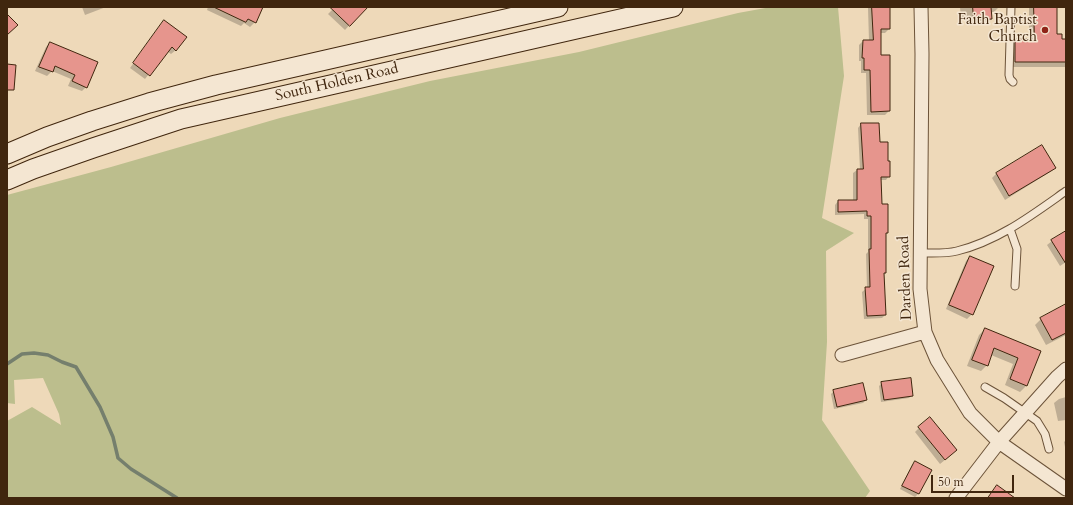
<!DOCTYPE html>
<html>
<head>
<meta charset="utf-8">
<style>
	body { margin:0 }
	#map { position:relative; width:1073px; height:505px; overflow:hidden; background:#eed9b9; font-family:Cardo,serif }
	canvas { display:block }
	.frame { position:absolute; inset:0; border:8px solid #40260e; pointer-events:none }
	.scale { position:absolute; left:931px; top:475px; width:83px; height:18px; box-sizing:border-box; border:2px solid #40260e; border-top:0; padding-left:5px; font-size:12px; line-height:14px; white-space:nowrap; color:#40260e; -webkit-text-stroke:3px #f4e6d2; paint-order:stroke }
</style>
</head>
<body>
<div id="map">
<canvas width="1073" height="505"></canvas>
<div class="frame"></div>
<div class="scale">50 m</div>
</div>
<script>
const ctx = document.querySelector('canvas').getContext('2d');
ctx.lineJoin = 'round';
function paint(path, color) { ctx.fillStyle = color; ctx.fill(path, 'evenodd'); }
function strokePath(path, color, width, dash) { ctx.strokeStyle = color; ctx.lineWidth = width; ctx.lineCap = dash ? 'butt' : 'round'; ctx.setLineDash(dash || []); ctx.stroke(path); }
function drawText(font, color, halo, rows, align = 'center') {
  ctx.font = font + ' Cardo,serif'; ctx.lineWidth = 3; ctx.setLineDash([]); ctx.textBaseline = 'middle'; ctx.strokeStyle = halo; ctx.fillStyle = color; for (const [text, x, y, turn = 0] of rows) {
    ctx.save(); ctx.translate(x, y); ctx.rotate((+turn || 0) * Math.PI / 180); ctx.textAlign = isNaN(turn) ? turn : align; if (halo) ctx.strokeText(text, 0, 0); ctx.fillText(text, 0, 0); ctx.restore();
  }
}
paint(new Path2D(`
	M 771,7 L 838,7 L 844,76 L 822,218 L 854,233 L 826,251 L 827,342 L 822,420 L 870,491 L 865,498 L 7,498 L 7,421 L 32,407 L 61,425 L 59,414 L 43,378 L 14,380 L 15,404 L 7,403 L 7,195 L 111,167 L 280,118 L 430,81 L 579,52 L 738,13 Z`), '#bcbe8d');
paint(new Path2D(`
	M 82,7 L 106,7 L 85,15 Z
	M 208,7 L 262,7 L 255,22 L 250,27 L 244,23 L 241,26 L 207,10 Z
	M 335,7 L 366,7 L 345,30 L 328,14 Z
	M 870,7 L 889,7 L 889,29 L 885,33 L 880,33 L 880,56 L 889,111 L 885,115 L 867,115 L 866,73 L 861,73 L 861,61 L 859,61 L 859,45 L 863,41 L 869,41 L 868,8 Z
	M 960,7 L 998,7 L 998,8 L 994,12 L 990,12 L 991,19 L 986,23 L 970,24 L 970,19 L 961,20 Z
	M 1029,7 L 1056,7 L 1056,35 L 1061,40 L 1066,40 L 1066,67 L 1010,67 L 1010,46 L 1016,40 L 1029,40 Z
	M 160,26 L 176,50 L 171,54 L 167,51 L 145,79 L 130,68 Z
	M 50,43 L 86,87 L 82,91 L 68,86 L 71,79 L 52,71 L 47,76 L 35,71 L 46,47 Z
	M 861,124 L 879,143 L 887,162 L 889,176 L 886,180 L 881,180 L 881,205 L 887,233 L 885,235 L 885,273 L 883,276 L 885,315 L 882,318 L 864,319 L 862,292 L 867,288 L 866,254 L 868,252 L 868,219 L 864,219 L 864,214 L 835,215 L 835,205 L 838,201 L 853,201 L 853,173 L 857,170 L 860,170 L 858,128 Z
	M 1042,147 L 1055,168 L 1050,172 L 1005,200 L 992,178 L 996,174 Z
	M 1066,232 L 1066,262 L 1060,266 L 1047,245 L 1052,241 Z
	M 970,257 L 972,314 L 967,319 L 946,309 L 966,261 Z
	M 1066,305 L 1066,335 L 1046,345 L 1035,325 L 1041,319 Z
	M 985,329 L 1040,351 L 1026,386 L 1020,392 L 1005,385 L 1013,364 L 991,355 L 987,365 L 981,371 L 967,366 L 979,335 Z
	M 882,383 L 912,395 L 909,398 L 881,402 L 879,386 Z
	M 834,391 L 866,400 L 863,403 L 834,409 L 831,394 Z
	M 1066,397 L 1066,420 L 1058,421 L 1054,403 L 1059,399 Z
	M 919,428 L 951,455 L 940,464 L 915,432 Z
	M 1066,440 L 1066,452 L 1064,442 Z
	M 915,462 L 930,471 L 918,494 L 915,497 L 900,489 L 912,465 Z`), '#0003');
strokePath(new Path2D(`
	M 7,364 L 22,354 L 34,353 L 48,355 L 62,362 L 76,367 L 100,407 L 113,437 L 118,458 L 131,469 L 177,498`), '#757f6d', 3.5);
const building = new Path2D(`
	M 214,7 L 263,7 L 256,23 L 248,19 L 246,22 Z
	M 330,7 L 368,7 L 350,26 Z
	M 872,7 L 890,7 L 890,29 L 881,29 L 881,55 L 890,55 L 890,111 L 871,112 L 870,70 L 864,70 L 864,58 L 862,58 L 863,40 L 873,40 Z
	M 973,7 L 991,7 L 992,19 L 974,20 Z
	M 1034,7 L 1057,7 L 1057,34 L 1062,34 L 1062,39 L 1066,39 L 1066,62 L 1015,62 L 1015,39 L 1034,39 Z
	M 7,14 L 18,25 L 7,35 Z
	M 164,20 L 187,37 L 176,51 L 172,47 L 150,76 L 133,63 Z
	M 50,42 L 98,62 L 87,88 L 72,81 L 75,75 L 55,66 L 53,72 L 39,67 Z
	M 7,64 L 16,65 L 14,90 L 7,90 Z
	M 861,123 L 879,123 L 880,142 L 888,142 L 888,161 L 890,161 L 890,177 L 881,177 L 882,204 L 888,204 L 888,233 L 886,233 L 886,273 L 884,273 L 886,315 L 867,316 L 865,287 L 870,287 L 869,249 L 871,249 L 871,216 L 867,216 L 867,211 L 838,212 L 838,200 L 857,200 L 857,169 L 863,169 Z
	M 1042,145 L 1056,168 L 1009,196 L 996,173 Z
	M 1066,231 L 1066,264 L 1051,240 Z
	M 970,256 L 994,266 L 973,315 L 949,305 Z
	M 1066,304 L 1066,333 L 1052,340 L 1040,318 Z
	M 985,328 L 1041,351 L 1027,386 L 1010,379 L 1018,358 L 994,348 L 988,366 L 972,360 Z
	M 911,378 L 913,396 L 884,400 L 881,382 Z
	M 863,383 L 867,400 L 837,407 L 833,390 Z
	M 930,417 L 957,450 L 945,460 L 918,427 Z
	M 915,461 L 932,470 L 919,494 L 902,486 Z
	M 997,485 L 1015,498 L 988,498 Z`);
paint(building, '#e6958d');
strokePath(building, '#40260e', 1);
const lane = new Path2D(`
	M 1011,7 L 1009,75 L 1010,79 L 1013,82
	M 1010,229 L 1017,249 L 1015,286
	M 920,253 C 932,253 945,254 957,251 C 998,241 1032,215 1066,191
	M 985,387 L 1004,398 L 1037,421 L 1045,434 L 1049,449`);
const street = new Path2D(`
	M 921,7 L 922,54 L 920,289 L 925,332 L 937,360 L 970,413 L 999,442 L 1066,489
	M 842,355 L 925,332
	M 956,498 L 999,442 L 1057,377 L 1066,369`);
const secondary = new Path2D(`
	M 7,154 L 47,137 L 92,121 L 149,103 L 216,85 L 558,7
	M 7,180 L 33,169 L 93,148 L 181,119 L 673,7`);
strokePath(lane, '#6c5339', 9);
strokePath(street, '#6c5339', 15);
strokePath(secondary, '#40260e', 21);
strokePath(lane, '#f4e6d2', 7);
strokePath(street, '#f4e6d2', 13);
strokePath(secondary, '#f4e6d2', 19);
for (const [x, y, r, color] of [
	[1045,30,4,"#8f2418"]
]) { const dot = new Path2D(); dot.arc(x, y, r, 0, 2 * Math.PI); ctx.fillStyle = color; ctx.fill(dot); strokePath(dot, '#f4e6d2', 1.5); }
drawText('15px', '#40260e', '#f4e6d2', [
	["Faith Baptist",1037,21],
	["Church",1037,38]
], 'right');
drawText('15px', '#40260e', '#f4e6d2', [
	["South Holden Road",337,83,-13],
	["Darden Road",906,278,-92]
]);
</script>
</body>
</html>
